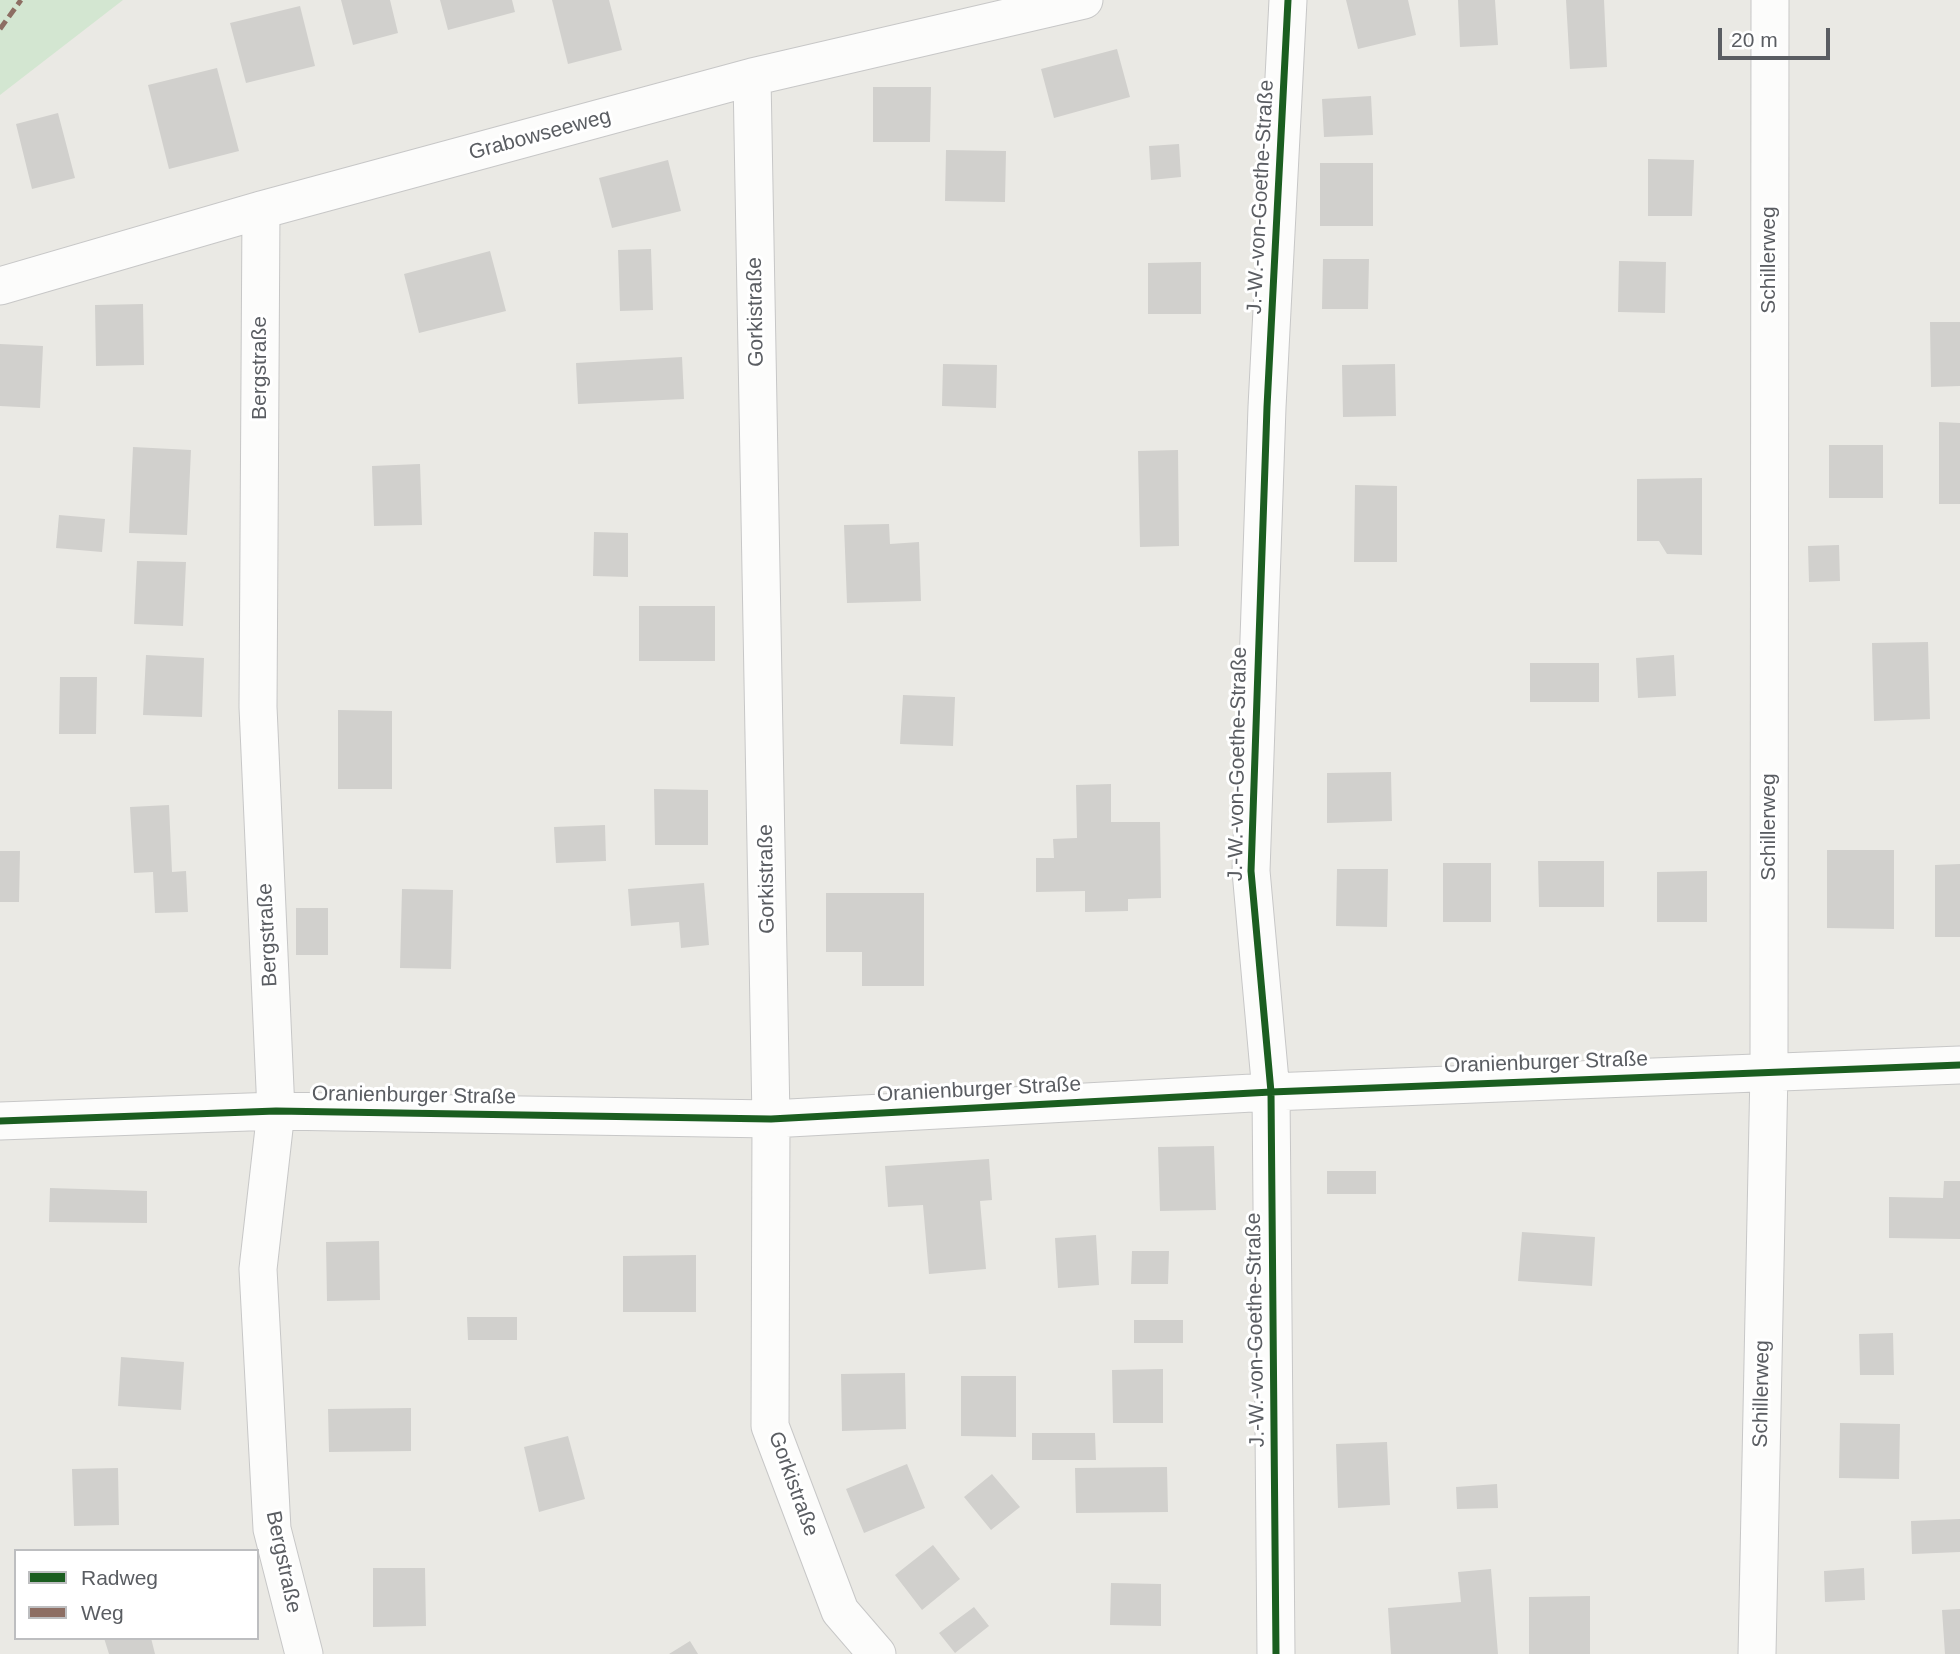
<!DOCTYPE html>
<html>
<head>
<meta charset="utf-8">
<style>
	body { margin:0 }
	#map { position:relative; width:1960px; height:1654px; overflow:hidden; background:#eae9e4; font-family:Arial,sans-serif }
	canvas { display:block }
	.legend { position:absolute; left:14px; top:1549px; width:245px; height:91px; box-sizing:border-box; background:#fff; border:2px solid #bdbec0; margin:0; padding:9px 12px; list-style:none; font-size:21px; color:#5a5d62 }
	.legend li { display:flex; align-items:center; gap:14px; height:35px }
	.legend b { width:35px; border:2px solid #bdbec0 }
	.scale { position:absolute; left:1718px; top:28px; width:112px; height:32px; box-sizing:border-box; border:4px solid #5a5d62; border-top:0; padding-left:9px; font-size:21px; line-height:24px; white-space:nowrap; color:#5a5d62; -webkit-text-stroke:5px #fff; paint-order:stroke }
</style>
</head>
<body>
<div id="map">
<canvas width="1960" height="1654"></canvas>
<ul class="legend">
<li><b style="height:9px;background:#1b5e20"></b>Radweg</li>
<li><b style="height:9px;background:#8d6e63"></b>Weg</li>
</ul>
<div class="scale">20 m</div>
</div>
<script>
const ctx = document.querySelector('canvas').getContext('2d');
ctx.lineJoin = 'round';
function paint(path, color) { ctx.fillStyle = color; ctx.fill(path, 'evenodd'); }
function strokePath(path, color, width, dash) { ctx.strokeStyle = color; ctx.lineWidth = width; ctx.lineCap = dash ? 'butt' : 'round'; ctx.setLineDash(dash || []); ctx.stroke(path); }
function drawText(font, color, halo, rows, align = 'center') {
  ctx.font = font + ' Arial,sans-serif'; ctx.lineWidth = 6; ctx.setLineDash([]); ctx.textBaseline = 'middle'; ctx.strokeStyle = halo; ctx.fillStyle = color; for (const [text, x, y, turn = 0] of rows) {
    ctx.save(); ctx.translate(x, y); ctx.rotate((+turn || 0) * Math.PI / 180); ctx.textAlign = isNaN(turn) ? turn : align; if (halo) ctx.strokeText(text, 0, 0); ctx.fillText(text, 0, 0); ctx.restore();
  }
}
paint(new Path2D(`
	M 0,0 L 123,0 L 0,95 Z`), '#d3e6d1');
paint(new Path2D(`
	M 341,0 L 390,0 L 398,33 L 353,45 Z
	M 440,0 L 512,0 L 515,12 L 448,30 Z
	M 552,0 L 609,0 L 622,50 L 568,64 Z
	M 1346,0 L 1408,0 L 1416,35 L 1358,49 Z
	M 1458,0 L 1495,0 L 1498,45 L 1460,47 Z
	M 1566,0 L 1604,0 L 1607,67 L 1570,69 Z
	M 300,6 L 315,66 L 246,83 L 230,23 Z
	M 1117,49 L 1130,97 L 1054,118 L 1041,69 Z
	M 217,68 L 239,151 L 169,169 L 148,85 Z
	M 873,87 L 931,87 L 930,142 L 873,142 Z
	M 1371,96 L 1373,135 L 1324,137 L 1322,99 Z
	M 58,113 L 75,178 L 32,189 L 16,124 Z
	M 1179,144 L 1181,177 L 1151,180 L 1149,146 Z
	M 946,150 L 1006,151 L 1005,202 L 945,201 Z
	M 1648,159 L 1694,160 L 1692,216 L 1648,216 Z
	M 668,160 L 681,211 L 612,228 L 599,178 Z
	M 1320,163 L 1373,163 L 1373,226 L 1320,226 Z
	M 651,249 L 653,310 L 620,311 L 618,250 Z
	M 490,251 L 506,311 L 419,333 L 404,274 Z
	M 1323,259 L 1369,259 L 1368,309 L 1322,309 Z
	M 1619,261 L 1666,262 L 1665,313 L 1618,312 Z
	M 1201,262 L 1201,314 L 1148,314 L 1148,263 Z
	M 143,304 L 144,365 L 96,366 L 95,305 Z
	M 1930,322 L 1960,322 L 1960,386 L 1931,387 Z
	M 0,344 L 43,346 L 40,408 L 0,406 Z
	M 682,357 L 684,399 L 578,404 L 576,363 Z
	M 943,364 L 997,365 L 996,408 L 942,406 Z
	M 1395,364 L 1396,416 L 1343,417 L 1342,365 Z
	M 1939,422 L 1960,423 L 1960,504 L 1939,504 Z
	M 1829,445 L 1883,445 L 1883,498 L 1829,498 Z
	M 133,447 L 191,450 L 187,535 L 129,533 Z
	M 1178,450 L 1179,546 L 1140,547 L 1138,451 Z
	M 420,464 L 422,525 L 374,526 L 372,466 Z
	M 1702,478 L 1702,555 L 1667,554 L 1659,541 L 1637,541 L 1637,479 Z
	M 1355,485 L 1397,486 L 1397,562 L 1354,562 Z
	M 59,515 L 105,519 L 102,552 L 56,548 Z
	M 889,524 L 890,544 L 919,542 L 921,601 L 847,603 L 844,525 Z
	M 594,532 L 628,533 L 628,577 L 593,576 Z
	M 1839,545 L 1840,581 L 1809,582 L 1808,546 Z
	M 137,561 L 186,562 L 183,626 L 134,624 Z
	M 639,606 L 715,606 L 715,661 L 639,661 Z
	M 1928,642 L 1930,719 L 1874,721 L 1872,643 Z
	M 146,655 L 204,658 L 202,717 L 143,715 Z
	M 1674,655 L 1676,696 L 1638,698 L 1636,658 Z
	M 1530,663 L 1599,663 L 1599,702 L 1530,702 Z
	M 60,677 L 97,677 L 96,734 L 59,734 Z
	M 903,695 L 955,697 L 953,746 L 900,744 Z
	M 338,710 L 392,711 L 392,789 L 338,789 Z
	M 1391,772 L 1392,821 L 1327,823 L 1327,773 Z
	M 1111,784 L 1111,822 L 1160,822 L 1161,898 L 1128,899 L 1128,911 L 1085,912 L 1085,891 L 1036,892 L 1036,858 L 1054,858 L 1053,839 L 1077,838 L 1076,785 Z
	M 654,789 L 708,790 L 708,845 L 655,845 Z
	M 169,805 L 172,872 L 186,871 L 188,912 L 155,913 L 153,872 L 134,873 L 130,807 Z
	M 605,825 L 606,861 L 556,863 L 554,827 Z
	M 1827,850 L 1894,850 L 1894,929 L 1827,928 Z
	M 0,851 L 20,851 L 19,902 L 0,902 Z
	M 1538,861 L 1604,861 L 1604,907 L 1539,907 Z
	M 1443,863 L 1491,863 L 1491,922 L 1443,922 Z
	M 1960,864 L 1960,937 L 1935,937 L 1935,865 Z
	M 1337,869 L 1388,869 L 1387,927 L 1336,926 Z
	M 1707,871 L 1707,922 L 1657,922 L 1657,872 Z
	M 704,883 L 709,945 L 681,948 L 679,922 L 631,926 L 628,889 Z
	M 402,889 L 453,890 L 451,969 L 400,968 Z
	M 826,893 L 924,893 L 924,986 L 862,986 L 862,952 L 826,952 Z
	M 296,908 L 328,908 L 328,955 L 296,955 Z
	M 1214,1146 L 1216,1210 L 1160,1211 L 1158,1147 Z
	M 989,1159 L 992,1200 L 980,1201 L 986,1269 L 929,1274 L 923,1205 L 888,1207 L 885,1166 Z
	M 1327,1171 L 1376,1171 L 1376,1194 L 1327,1194 Z
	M 1944,1181 L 1960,1181 L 1960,1239 L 1889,1238 L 1889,1197 L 1943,1198 Z
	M 50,1188 L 147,1191 L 147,1223 L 49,1222 Z
	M 1522,1232 L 1595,1237 L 1592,1286 L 1518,1281 Z
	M 1096,1235 L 1099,1285 L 1058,1288 L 1055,1238 Z
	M 379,1241 L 380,1300 L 327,1301 L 326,1242 Z
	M 1132,1251 L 1169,1251 L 1168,1284 L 1131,1284 Z
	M 696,1255 L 696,1312 L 623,1312 L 623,1256 Z
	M 467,1317 L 517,1317 L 517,1340 L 468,1340 Z
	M 1134,1320 L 1183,1320 L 1183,1343 L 1134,1343 Z
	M 1893,1333 L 1894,1375 L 1860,1375 L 1859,1334 Z
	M 121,1357 L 184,1362 L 181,1410 L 118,1406 Z
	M 1163,1369 L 1163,1423 L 1113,1423 L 1112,1370 Z
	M 905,1373 L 906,1429 L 842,1431 L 841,1374 Z
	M 961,1376 L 1016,1376 L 1016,1437 L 961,1436 Z
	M 411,1408 L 411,1451 L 329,1452 L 328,1409 Z
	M 1840,1423 L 1900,1424 L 1899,1479 L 1839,1478 Z
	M 1032,1433 L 1095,1433 L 1096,1460 L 1032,1460 Z
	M 568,1436 L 585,1499 L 539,1512 L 524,1447 Z
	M 1387,1442 L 1390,1505 L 1338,1508 L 1336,1444 Z
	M 907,1464 L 925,1508 L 864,1533 L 846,1489 Z
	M 1167,1467 L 1168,1512 L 1076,1513 L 1075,1468 Z
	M 118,1468 L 119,1525 L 74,1526 L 72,1469 Z
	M 992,1474 L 1020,1507 L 991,1530 L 964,1497 Z
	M 1497,1484 L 1498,1508 L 1457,1509 L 1456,1487 Z
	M 1960,1519 L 1960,1552 L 1912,1554 L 1911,1521 Z
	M 933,1545 L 960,1579 L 922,1610 L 895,1575 Z
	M 373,1568 L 425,1568 L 426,1626 L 373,1627 Z
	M 1864,1568 L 1865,1600 L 1825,1602 L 1824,1571 Z
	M 1491,1569 L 1498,1654 L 1391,1654 L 1388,1608 L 1461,1602 L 1458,1572 Z
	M 1111,1583 L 1161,1584 L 1161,1626 L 1110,1625 Z
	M 1590,1596 L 1590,1654 L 1529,1654 L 1529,1597 Z
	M 974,1607 L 989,1626 L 955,1653 L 939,1633 Z
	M 1960,1609 L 1960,1654 L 1945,1654 L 1942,1610 Z
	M 104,1638 L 151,1638 L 155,1654 L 109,1654 Z
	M 690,1641 L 698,1654 L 669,1654 Z`), '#d1d0cd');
const minor = new Path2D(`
	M 752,77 L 771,1119 L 770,1426 L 840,1611 L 877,1654
	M 261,210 L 258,707 L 276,1111 L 258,1269 L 272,1529 L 304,1654
	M 0,286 L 261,210 L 752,77 L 1084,0
	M 0,1121 L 276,1111 L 771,1119 L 1271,1092 L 1960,1065
	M 1276,1654 L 1271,1092 L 1251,871 L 1267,407 L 1288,0
	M 1757,1654 L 1769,1071 L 1770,0`);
strokePath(minor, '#c7c7c7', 39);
strokePath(minor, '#fcfcfb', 37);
strokePath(new Path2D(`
	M 0,29 L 21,0`), '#8d6e63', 5, [10, 5]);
strokePath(new Path2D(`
	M 0,1121 L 276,1111 L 771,1119 L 1271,1092 L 1960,1065
	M 1276,1654 L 1271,1092 L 1251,871 L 1267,407 L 1288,0`), '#1b5e20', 7);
drawText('21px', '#5a5d62', '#fff', [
	["Grabowseeweg",540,135,-15],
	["J.-W.-von-Goethe-Straße",1261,197,-87],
	["Schillerweg",1769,260,-90],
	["Gorkistraße",756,312,-91],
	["Bergstraße",260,368,-90],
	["J.-W.-von-Goethe-Straße",1238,764,-89],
	["Schillerweg",1769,827,-90],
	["Gorkistraße",767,879,-91],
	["Bergstraße",268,935,-93],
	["Oranienburger Straße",1546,1063,-2],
	["Oranienburger Straße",979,1090,-3],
	["Oranienburger Straße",414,1096,1],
	["J.-W.-von-Goethe-Straße",1256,1330,-91],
	["Schillerweg",1762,1394,-89],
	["Gorkistraße",793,1484,70],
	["Bergstraße",283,1562,78]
]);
</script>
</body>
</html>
